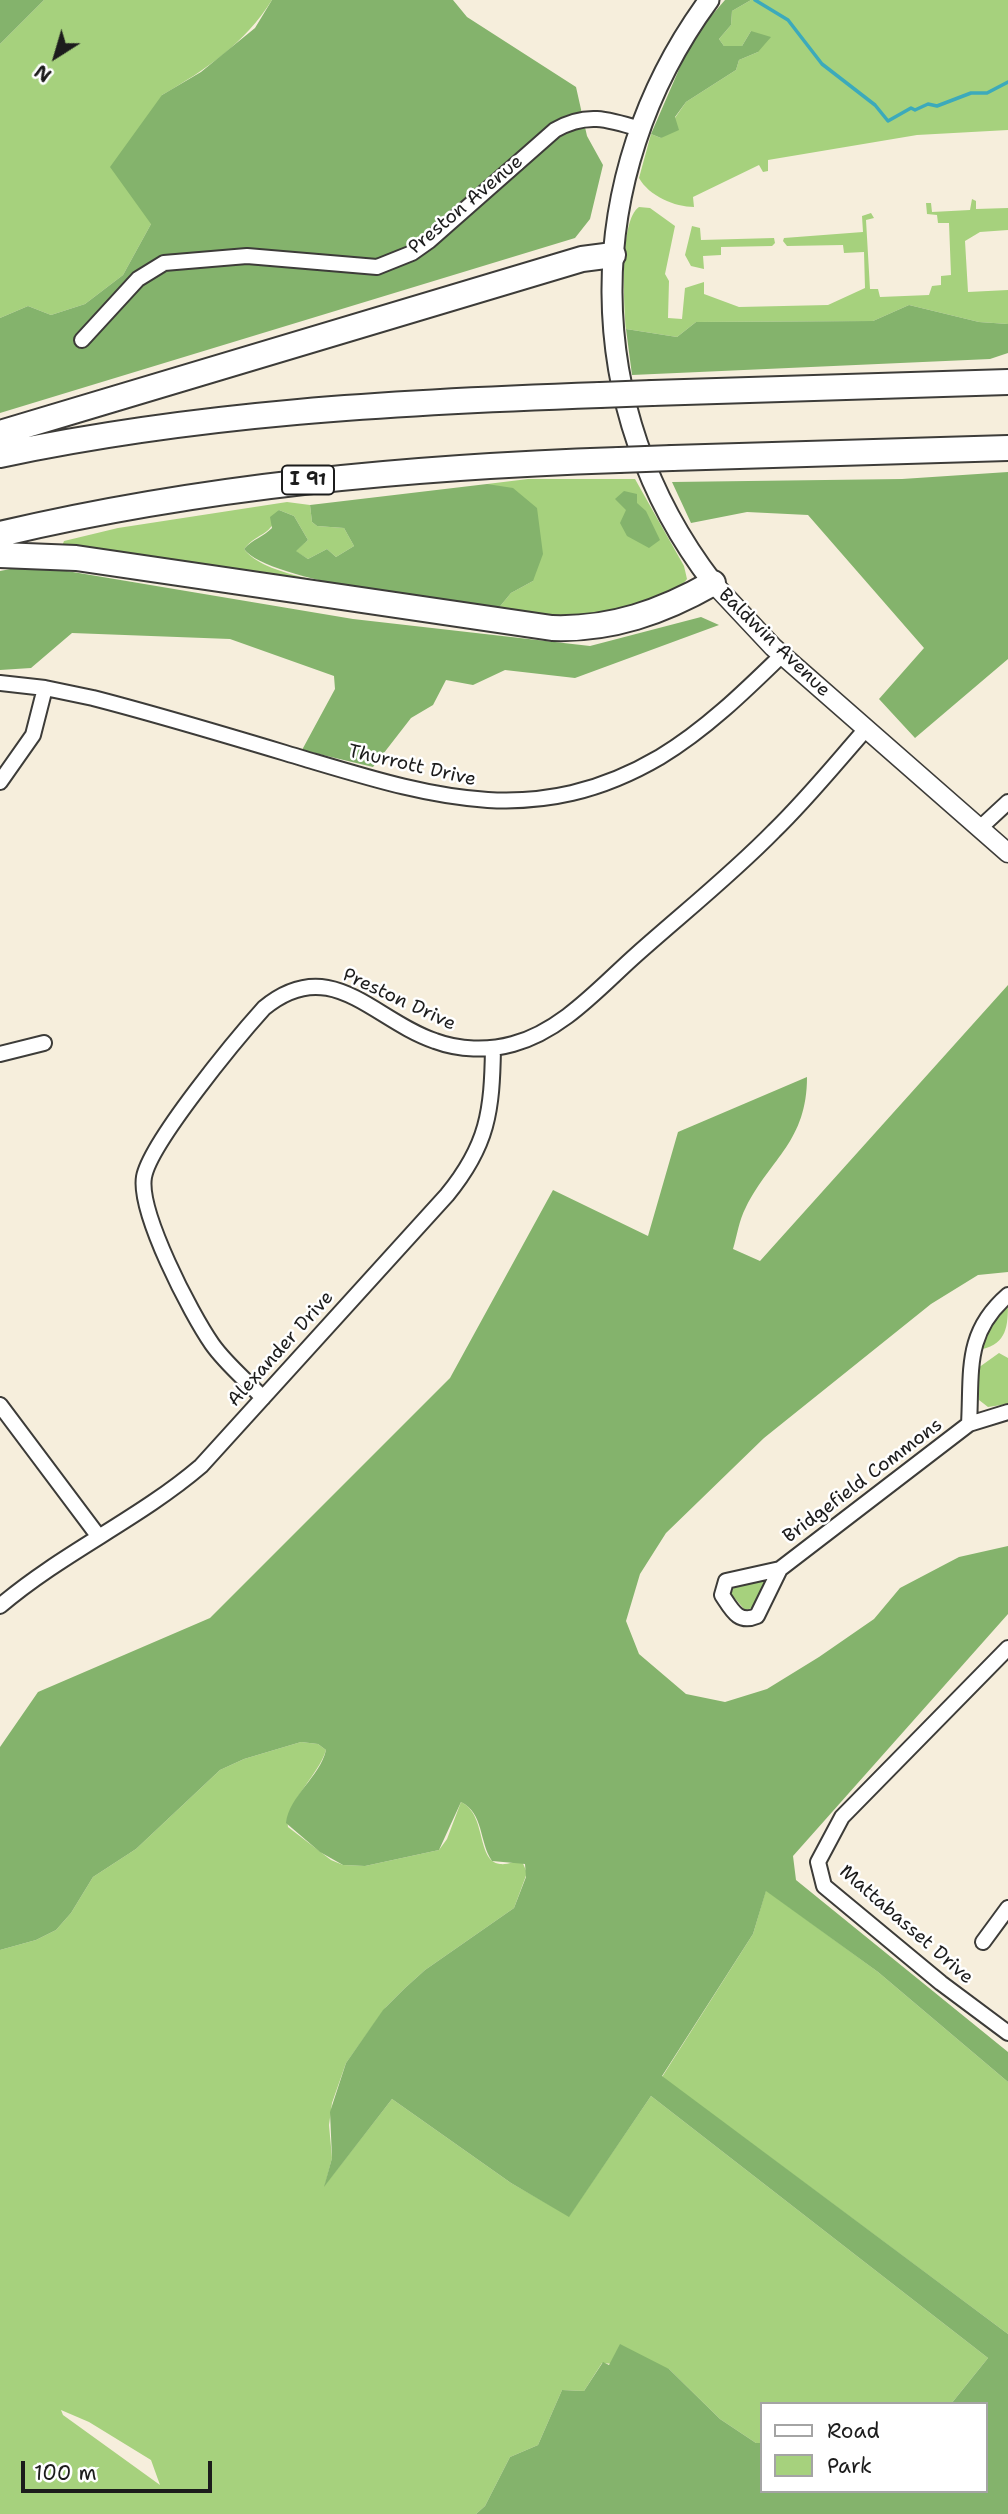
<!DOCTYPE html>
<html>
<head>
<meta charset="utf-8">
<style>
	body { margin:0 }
	#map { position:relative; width:1008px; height:2514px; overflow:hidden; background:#f6eedc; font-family:"Shantell Sans",sans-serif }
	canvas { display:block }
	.legend { position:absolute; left:760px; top:2402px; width:228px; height:91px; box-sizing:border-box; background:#fff; border:2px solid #a4a4a4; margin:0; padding:9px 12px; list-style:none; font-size:21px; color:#1c1c1c }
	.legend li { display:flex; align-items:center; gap:14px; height:35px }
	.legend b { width:35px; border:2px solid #a4a4a4 }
	.north { position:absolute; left:21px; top:21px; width:70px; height:70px; -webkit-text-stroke:5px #fff; paint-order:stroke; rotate:217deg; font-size:19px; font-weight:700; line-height:28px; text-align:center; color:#1c1c1c }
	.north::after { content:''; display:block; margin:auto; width:24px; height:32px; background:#1c1c1c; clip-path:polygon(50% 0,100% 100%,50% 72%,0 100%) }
	.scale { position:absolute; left:21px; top:2461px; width:191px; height:32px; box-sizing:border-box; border:4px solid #1c1c1c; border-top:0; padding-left:9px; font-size:21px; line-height:24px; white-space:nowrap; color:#1c1c1c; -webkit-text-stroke:5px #fff; paint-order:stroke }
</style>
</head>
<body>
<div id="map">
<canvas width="1008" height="2514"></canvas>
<ul class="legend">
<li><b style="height:9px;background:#fff"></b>Road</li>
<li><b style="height:19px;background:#a6d17d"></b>Park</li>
</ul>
<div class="north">N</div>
<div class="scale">100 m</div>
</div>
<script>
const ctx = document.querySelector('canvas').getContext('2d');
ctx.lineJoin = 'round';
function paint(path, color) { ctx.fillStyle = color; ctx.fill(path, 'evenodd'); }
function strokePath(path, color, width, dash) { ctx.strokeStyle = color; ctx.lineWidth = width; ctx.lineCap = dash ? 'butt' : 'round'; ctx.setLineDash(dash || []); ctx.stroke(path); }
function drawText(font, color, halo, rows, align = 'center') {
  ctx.font = font + ' "Shantell Sans",sans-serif'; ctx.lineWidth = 5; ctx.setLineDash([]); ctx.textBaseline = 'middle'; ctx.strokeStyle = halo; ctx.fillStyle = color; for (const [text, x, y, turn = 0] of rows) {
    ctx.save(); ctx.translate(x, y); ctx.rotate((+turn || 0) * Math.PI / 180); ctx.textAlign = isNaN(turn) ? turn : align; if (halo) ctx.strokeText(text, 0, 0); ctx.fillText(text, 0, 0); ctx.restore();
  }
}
paint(new Path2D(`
	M 44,0 L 272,0 C 244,44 207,69 162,95 L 151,224 L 123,275 L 85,304 L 51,315 L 28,306 L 0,318 L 0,44 Z
	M 751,0 L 1008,0 L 1008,130 L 917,135 L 768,160 L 768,171 L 763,172 L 759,165 L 693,197 L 694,207 C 675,207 649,196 639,178 L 651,134 L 661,138 L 686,102 L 736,70 L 739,60 L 758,52 L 751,31 L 742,46 L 724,46 L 719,39 L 731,25 L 732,11 Z
	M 972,199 L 976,201 L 976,209 L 1008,208 L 1008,230 L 980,232 L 965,241 L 968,292 L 1008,290 L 1008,324 L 979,322 L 909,305 L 873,321 L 696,322 L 677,337 L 626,329 C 624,305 619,220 639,207 L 650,208 L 675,226 L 665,274 L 669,281 L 668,318 L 682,319 L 685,288 L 704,282 L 704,294 L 739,307 L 828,305 L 865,288 L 864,252 L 844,253 L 843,245 L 787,246 L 783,241 L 784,238 L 863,232 L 862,216 L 871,213 L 874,218 L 866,220 L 870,289 L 878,289 L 880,297 L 929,295 L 932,286 L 941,285 L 941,276 L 951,275 L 949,223 L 938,223 L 937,215 L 927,214 L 926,203 L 931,203 L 932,212 L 970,210 Z
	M 692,226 L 700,228 L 701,240 L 774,238 L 775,243 L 772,246 L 721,247 L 721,255 L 703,256 L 704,269 L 691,266 L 685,255 Z
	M 528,479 L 635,479 L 684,566 L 687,579 C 672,601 600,617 572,619 C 548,620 521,613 497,610 L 511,593 L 533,581 L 487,484 Z
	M 287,502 L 310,505 L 312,522 L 317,526 L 344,528 L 354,546 L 336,557 L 327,549 L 308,559 L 295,551 L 308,540 L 294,516 L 279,510 C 269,540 261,529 244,549 C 263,576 341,584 373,590 L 61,549 L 64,541 L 118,528 Z
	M 1008,1303 C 1008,1325 1007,1344 982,1349 L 989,1325 Z
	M 999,1353 L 1008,1358 L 1008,1404 L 988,1407 L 979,1400 L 978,1368 Z
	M 771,1576 L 753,1608 L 745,1610 L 731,1594 L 735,1584 Z
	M 301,1742 L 318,1744 L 326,1750 C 319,1775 284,1804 288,1827 L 331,1860 L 343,1865 L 365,1866 L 439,1850 L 447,1839 L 461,1802 C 487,1814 476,1861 500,1864 C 507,1865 515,1861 522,1861 L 527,1873 L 514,1908 L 425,1970 L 405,1988 L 386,2007 L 346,2063 L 332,2103 L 329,2125 L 332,2158 L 325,2185 L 392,2099 L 511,2183 L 569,2216 L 651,2096 L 988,2358 L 951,2404 L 761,2404 L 761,2443 L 756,2443 L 720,2419 L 669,2369 L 602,2363 L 584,2391 L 562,2390 L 538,2445 L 510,2457 L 485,2506 L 476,2514 L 0,2514 L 0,1950 L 36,1940 L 56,1930 L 71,1913 L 93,1877 L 136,1849 L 220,1770 L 244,1759 ZM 61,2410 L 89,2422 L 151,2460 L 160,2485 L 63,2415 Z
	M 766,1890 L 878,1972 L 1008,2082 L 1008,2334 L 662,2077 L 753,1934 Z`), '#a6d17d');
paint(new Path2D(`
	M 0,0 L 44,0 L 0,44 Z
	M 272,0 L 453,0 L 467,17 L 576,87 L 587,136 L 603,165 L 590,219 L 575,238 L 0,413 L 0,318 L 28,306 L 51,315 L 85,304 L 123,275 L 151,224 L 110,167 L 162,95 L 201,72 L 255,28 Z
	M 725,0 L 751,0 L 732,11 L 731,25 L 719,39 L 724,46 L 742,46 L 751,31 L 771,37 L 758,52 L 739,60 L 736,70 L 686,102 L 675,117 L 679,130 L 661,138 L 651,134 L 693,37 Z
	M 909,305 L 979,322 L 1008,324 L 1008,353 L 990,359 L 632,375 L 626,329 L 677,337 L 696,322 L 873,321 Z
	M 1008,472 L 1008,659 L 915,738 L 879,699 L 924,648 L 808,515 L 747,512 L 691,523 L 672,482 L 902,479 Z
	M 487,484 L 513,488 L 537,508 L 543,554 L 533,581 L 511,593 L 497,610 C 449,602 268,582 244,549 C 253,539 263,537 272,528 L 270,517 L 279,510 L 294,516 L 308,540 L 296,551 L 308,559 L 327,549 L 336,557 L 354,546 L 344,528 L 317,526 L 312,522 L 310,505 Z
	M 624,491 L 637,494 L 637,503 L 646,511 L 660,540 L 649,548 L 627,536 L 620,523 L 626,510 L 615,499 Z
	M 31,565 L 353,619 L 590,646 L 701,617 L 719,625 L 575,678 L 505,670 L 473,685 L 446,680 L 433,705 L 411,718 L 373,767 L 302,750 L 335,689 L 334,676 L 230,639 L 72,633 L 31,668 L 0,670 L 0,571 Z
	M 1008,985 L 1008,1272 L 978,1275 L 931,1304 L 764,1438 L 666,1533 L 640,1574 L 626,1621 L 639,1654 L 686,1694 L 725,1702 L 767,1689 L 819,1657 L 874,1619 L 900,1588 L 959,1557 L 1008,1546 L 1008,1614 L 793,1856 L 796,1880 L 1008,2052 L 1008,2082 L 878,1972 L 766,1891 L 753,1934 L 662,2076 L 1008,2334 L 1008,2514 L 476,2514 L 485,2506 L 510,2457 L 538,2445 L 562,2390 L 584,2391 L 603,2362 L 609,2365 L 620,2344 L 669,2369 L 720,2419 L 756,2443 L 761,2443 L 761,2491 L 985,2491 L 985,2404 L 951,2404 L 988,2358 L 651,2096 L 569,2217 L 511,2183 L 392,2099 L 324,2187 L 332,2158 L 330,2112 L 346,2063 L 383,2010 L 405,1988 L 425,1970 L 514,1908 L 526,1877 L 525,1864 L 492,1861 C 479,1842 484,1813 461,1802 L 439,1850 L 365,1866 L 343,1865 L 320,1852 L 286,1823 C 289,1796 320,1777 326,1750 L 318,1744 L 301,1742 L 244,1759 L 220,1770 L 136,1849 L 93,1877 L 71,1913 L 56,1930 L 36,1940 L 0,1950 L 0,1747 L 38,1692 L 210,1618 L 450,1378 L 553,1190 L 648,1236 L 678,1132 L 807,1077 C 807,1141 771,1158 746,1207 C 739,1220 737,1236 733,1249 L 760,1261 Z`), '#84b36c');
strokePath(new Path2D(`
	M 755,0 L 788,20 L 822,64 L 875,105 L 888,121 L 911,108 L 915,110 L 928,104 L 937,106 L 971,93 L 987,93 L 1008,82`), '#3caabb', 3.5);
const minor = new Path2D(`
	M 82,340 L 138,279 L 164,263 L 247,256 L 377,267 L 412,253 L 429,241 L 555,130 C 586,112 608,119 640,129
	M 0,683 L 45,688 L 93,698 C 163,716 232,737 302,758 C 430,796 534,831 660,757 C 705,730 744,692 782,655
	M 0,782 L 33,735 L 45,688
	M 981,827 L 1008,802
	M 0,1054 L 44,1043
	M 263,1398 C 246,1380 226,1364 212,1344 C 191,1314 138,1212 144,1177 C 150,1143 237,1038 264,1008 C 331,953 373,1020 435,1041 C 459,1050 488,1051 513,1044 C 562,1031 600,987 636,955 C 682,914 731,875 774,831 C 807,799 836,763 866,729
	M 0,1405 L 99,1537
	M 969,1424 C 972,1371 964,1333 1008,1295
	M 780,1569 L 969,1424 L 1008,1412
	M 780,1569 L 757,1616 C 738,1624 732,1610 722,1595 L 726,1581 Z
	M 0,1606 C 62,1553 139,1519 201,1466 L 447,1195 C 488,1145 492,1111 493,1048
	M 1008,1648 L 842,1817 L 818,1862 L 824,1886 L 941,1983 L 1008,2033
	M 983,1942 L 1008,1908`);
const tertiary = new Path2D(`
	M 713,583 L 773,647 L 1008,853`);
const secondary = new Path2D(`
	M 709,0 C 579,177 579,409 713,583`);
const motorway = new Path2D(`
	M 652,393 L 1008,382
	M 0,433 L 582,259 L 613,255
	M 0,455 C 198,413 398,402 600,395
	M 672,458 L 1008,448
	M 0,534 C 204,486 410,467 619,460
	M 0,555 L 76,558 L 552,628 C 611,630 662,612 713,583`);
strokePath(minor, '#3d3c39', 18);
strokePath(tertiary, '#3d3c39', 21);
strokePath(secondary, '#3d3c39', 23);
strokePath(motorway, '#3d3c39', 28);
strokePath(minor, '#fff', 14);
strokePath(tertiary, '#fff', 18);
strokePath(secondary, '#fff', 19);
strokePath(motorway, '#fff', 24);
const motorwayBridge = new Path2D(`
	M 600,395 L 652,393
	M 619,460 L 672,458`);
strokePath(motorwayBridge, '#3d3c39', 28, []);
strokePath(motorwayBridge, '#fff', 24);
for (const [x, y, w] of [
	[308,480,52]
]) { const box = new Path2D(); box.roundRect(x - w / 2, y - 14.5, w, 29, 5); ctx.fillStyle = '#fff'; ctx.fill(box); strokePath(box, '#1c1c1c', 2); }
drawText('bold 18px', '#1c1c1c', null, [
	["I 91",308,480]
]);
drawText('19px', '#1c1c1c', '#fff', [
	["Preston Avenue",466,205,-40],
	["Baldwin Avenue",774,643,44],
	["Thurrott Drive",412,766,13],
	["Preston Drive",399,1000,25],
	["Alexander Drive",281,1349,-48],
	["Bridgefield Commons",863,1481,-37],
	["Mattabasset Drive",906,1925,41]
]);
</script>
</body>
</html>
